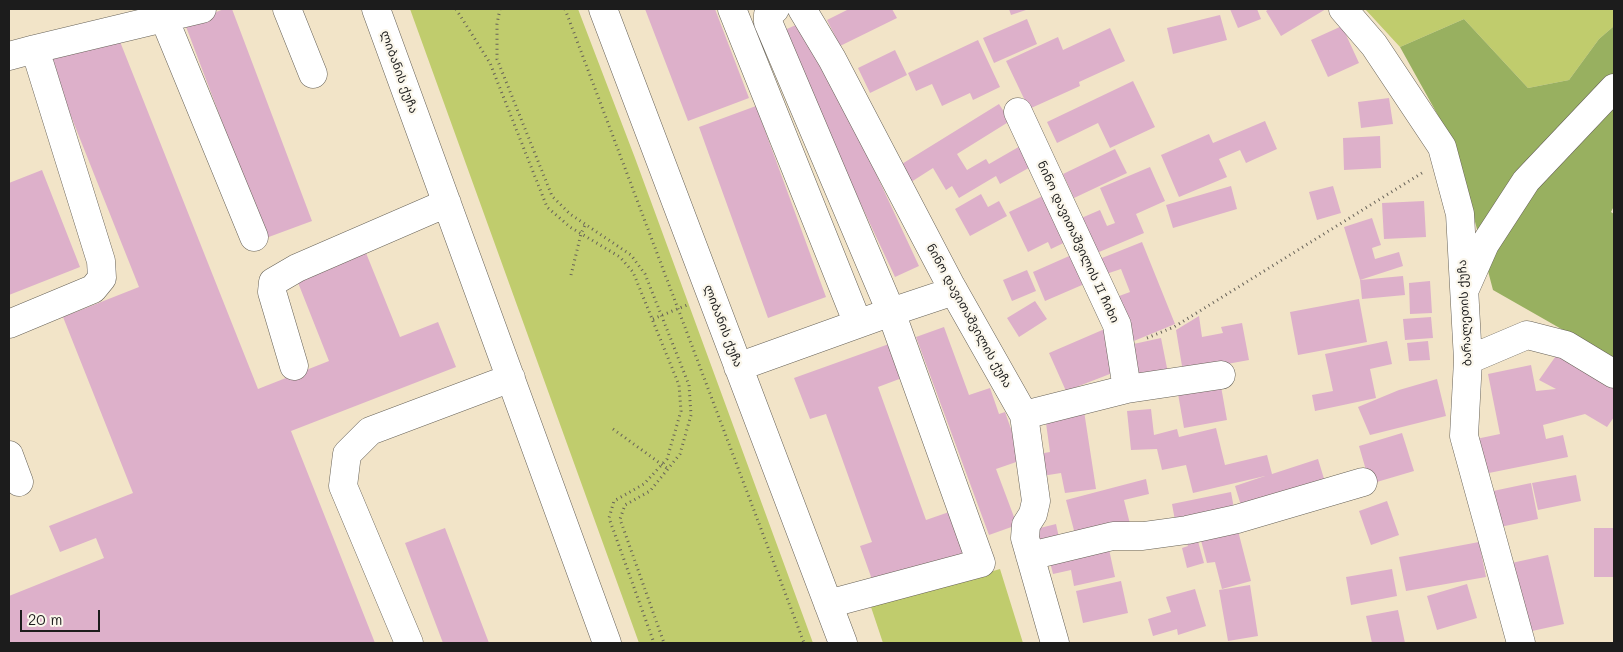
<!DOCTYPE html>
<html>
<head>
<meta charset="utf-8">
<style>
	body { margin:0 }
	#map { position:relative; width:1623px; height:652px; overflow:hidden; background:#f2e4c8; font-family:Mali,sans-serif }
	canvas { display:block }
	.frame { position:absolute; inset:0; border:10px solid #1c1c1c; pointer-events:none }
	.scale { position:absolute; left:20px; top:610px; width:80px; height:22px; box-sizing:border-box; border:2px solid #1c1c1c; border-top:0; padding-left:6px; font-size:15px; line-height:18px; white-space:nowrap; color:#1c1c1c; -webkit-text-stroke:4px #fbf7ec; paint-order:stroke }
</style>
</head>
<body>
<div id="map">
<canvas width="1623" height="652"></canvas>
<div class="frame"></div>
<div class="scale">20 m</div>
</div>
<script>
const ctx = document.querySelector('canvas').getContext('2d');
ctx.lineJoin = 'round';
function paint(path, color) { ctx.fillStyle = color; ctx.fill(path, 'evenodd'); }
function strokePath(path, color, width, dash) { ctx.strokeStyle = color; ctx.lineWidth = width; ctx.lineCap = dash ? 'butt' : 'round'; ctx.setLineDash(dash || []); ctx.stroke(path); }
function drawText(font, color, halo, rows, align = 'center') {
  ctx.font = font + ' Mali,"Noto Sans Georgian",sans-serif'; ctx.lineWidth = 4.5; ctx.setLineDash([]); ctx.textBaseline = 'middle'; ctx.strokeStyle = halo; ctx.fillStyle = color; for (const [text, x, y, turn = 0] of rows) {
    ctx.save(); ctx.translate(x, y); ctx.rotate((+turn || 0) * Math.PI / 180); ctx.textAlign = isNaN(turn) ? turn : align; if (halo) ctx.strokeText(text, 0, 0); ctx.fillText(text, 0, 0); ctx.restore();
  }
}
paint(new Path2D(`
	M 410,9 L 578,9 L 635,158 L 813,643 L 639,643 Z
	M 1365,9 L 1614,9 L 1614,26 L 1599,39 L 1569,80 L 1528,88 L 1464,19 L 1400,47 Z
	M 1000,569 L 1023,643 L 883,643 L 871,607 Z`), '#c0cc6d');
paint(new Path2D(`
	M 1464,19 L 1528,88 L 1569,80 L 1599,39 L 1614,26 L 1614,206 L 1611,212 L 1614,214 L 1614,359 L 1493,290 L 1455,146 L 1400,47 Z`), '#98b060');
paint(new Path2D(`
	M 224,9 L 232,9 L 312,221 L 266,238 L 185,24 Z
	M 645,9 L 715,9 L 749,98 L 688,121 Z
	M 849,9 L 892,9 L 897,18 L 840,46 L 827,20 Z
	M 1009,9 L 1029,9 L 1011,15 Z
	M 1230,9 L 1257,9 L 1261,19 L 1238,28 Z
	M 1269,9 L 1326,9 L 1281,36 L 1266,11 Z
	M 1220,15 L 1227,40 L 1173,54 L 1167,28 Z
	M 1027,19 L 1037,44 L 994,63 L 983,38 Z
	M 805,21 L 919,266 L 895,277 L 780,32 Z
	M 1342,26 L 1359,63 L 1328,77 L 1311,40 Z
	M 1110,28 L 1125,61 L 1079,82 L 1080,86 L 1029,109 L 1006,61 L 1058,37 L 1063,50 Z
	M 117,34 L 258,389 L 329,361 L 295,275 L 364,248 L 400,337 L 438,322 L 456,367 L 291,431 L 375,643 L 9,643 L 9,596 L 104,558 L 96,538 L 60,552 L 49,526 L 133,493 L 63,317 L 139,287 L 49,61 Z
	M 978,40 L 1000,87 L 973,100 L 970,93 L 942,106 L 932,84 L 916,91 L 908,73 Z
	M 895,50 L 907,75 L 870,93 L 858,68 Z
	M 1133,81 L 1155,127 L 1110,148 L 1098,123 L 1057,143 L 1047,122 Z
	M 1389,98 L 1393,124 L 1361,128 L 1358,102 Z
	M 999,104 L 1010,121 L 957,154 L 967,170 L 986,159 L 989,164 L 1022,145 L 1034,165 L 1000,184 L 996,176 L 959,198 L 952,186 L 946,190 L 933,168 L 908,184 L 897,167 Z
	M 756,106 L 826,297 L 768,318 L 699,127 Z
	M 1265,121 L 1277,149 L 1246,163 L 1240,150 L 1219,159 L 1227,177 L 1179,197 L 1161,155 L 1209,134 L 1213,143 Z
	M 1380,136 L 1381,168 L 1344,170 L 1343,138 Z
	M 1115,149 L 1127,173 L 1074,198 L 1063,174 Z
	M 1150,167 L 1165,201 L 1136,214 L 1144,233 L 1092,255 L 1079,219 L 1100,210 L 1107,226 L 1115,223 L 1100,188 Z
	M 42,170 L 80,267 L 9,295 L 9,183 Z
	M 1231,186 L 1237,209 L 1173,228 L 1166,205 Z
	M 1333,186 L 1341,213 L 1317,220 L 1309,192 Z
	M 1051,192 L 1074,238 L 1051,249 L 1048,242 L 1028,252 L 1009,212 Z
	M 981,194 L 988,207 L 999,201 L 1007,216 L 970,236 L 955,209 Z
	M 1424,201 L 1426,237 L 1384,239 L 1382,203 Z
	M 1372,218 L 1381,245 L 1372,248 L 1375,259 L 1399,252 L 1403,266 L 1360,280 L 1403,276 L 1405,295 L 1362,299 L 1360,280 L 1344,227 Z
	M 1142,242 L 1175,324 L 1129,343 L 1111,299 L 1130,292 L 1121,269 L 1103,275 L 1097,260 Z
	M 1076,253 L 1089,282 L 1045,301 L 1033,272 Z
	M 1027,270 L 1036,291 L 1012,301 L 1003,280 Z
	M 1430,281 L 1432,313 L 1410,314 L 1409,283 Z
	M 1359,299 L 1367,342 L 1298,355 L 1290,312 Z
	M 1035,301 L 1047,319 L 1019,337 L 1007,318 Z
	M 1199,316 L 1202,337 L 1223,333 L 1221,327 L 1242,323 L 1249,360 L 1183,372 L 1176,330 Z
	M 1431,317 L 1433,338 L 1405,340 L 1403,319 Z
	M 944,327 L 969,395 L 990,388 L 999,414 L 1005,412 L 1022,460 L 996,469 L 1017,525 L 989,535 L 916,337 Z
	M 1107,328 L 1115,372 L 1066,391 L 1049,353 Z
	M 1161,338 L 1169,378 L 1137,384 L 1129,345 Z
	M 1387,341 L 1392,364 L 1370,369 L 1376,398 L 1315,411 L 1312,395 L 1333,391 L 1325,354 Z
	M 1428,341 L 1430,360 L 1409,361 L 1407,343 Z
	M 889,344 L 902,378 L 878,387 L 926,520 L 952,511 L 966,552 L 874,585 L 860,546 L 872,542 L 826,414 L 810,419 L 794,378 Z
	M 1560,350 L 1614,388 L 1614,417 L 1607,427 L 1585,414 L 1543,425 L 1546,439 L 1563,435 L 1568,457 L 1484,474 L 1476,439 L 1500,434 L 1488,374 L 1531,365 L 1536,391 L 1556,389 L 1539,380 Z
	M 1437,379 L 1446,416 L 1370,435 L 1358,407 L 1399,390 Z
	M 1220,381 L 1227,420 L 1184,428 L 1177,388 Z
	M 1151,409 L 1154,435 L 1177,429 L 1179,437 L 1216,428 L 1225,465 L 1267,455 L 1272,474 L 1318,459 L 1325,482 L 1242,509 L 1235,486 L 1265,476 L 1193,493 L 1186,465 L 1162,470 L 1157,449 L 1131,450 L 1127,411 Z
	M 1084,411 L 1096,489 L 1065,493 L 1061,473 L 1042,476 L 1038,454 L 1050,452 L 1045,416 Z
	M 1402,433 L 1414,471 L 1370,484 L 1359,446 Z
	M 1576,475 L 1581,501 L 1538,510 L 1532,483 Z
	M 1146,479 L 1149,494 L 1124,500 L 1131,528 L 1076,538 L 1066,500 Z
	M 1531,483 L 1538,519 L 1500,527 L 1493,491 Z
	M 1231,492 L 1235,514 L 1176,526 L 1172,504 Z
	M 1387,501 L 1399,535 L 1371,545 L 1359,511 Z
	M 1236,523 L 1251,581 L 1222,589 L 1215,562 L 1207,563 L 1199,533 Z
	M 1056,524 L 1061,547 L 1043,551 L 1036,529 Z
	M 445,528 L 489,643 L 443,643 L 405,543 Z
	M 1594,528 L 1614,528 L 1614,577 L 1594,577 Z
	M 1196,534 L 1204,563 L 1187,568 L 1182,548 L 1188,546 L 1185,537 Z
	M 1107,540 L 1115,577 L 1074,586 L 1071,570 L 1053,574 L 1048,554 Z
	M 1479,542 L 1486,577 L 1406,591 L 1399,557 Z
	M 1548,555 L 1564,624 L 1523,633 L 1507,564 Z
	M 1392,569 L 1397,596 L 1351,605 L 1346,577 Z
	M 1121,581 L 1128,613 L 1083,623 L 1076,591 Z
	M 1467,584 L 1477,618 L 1437,630 L 1427,596 Z
	M 1250,585 L 1258,636 L 1228,641 L 1219,590 Z
	M 1195,589 L 1206,626 L 1178,635 L 1177,629 L 1153,636 L 1148,619 L 1171,612 L 1166,597 Z
	M 1398,610 L 1405,643 L 1372,643 L 1366,616 Z`), '#ddb0ca');
const minor = new Path2D(`
	M 287,9 L 313,74
	M 376,9 L 607,643
	M 603,9 L 843,643
	M 732,9 L 858,324
	M 775,9 L 768,15 L 768,22 L 891,312 L 954,291
	M 802,9 L 832,59 L 951,286 L 1024,415 L 1036,501 L 1033,514 L 1026,525 L 1025,538 L 1055,643
	M 1343,9 L 1374,45 L 1442,147 L 1460,214 L 1468,360 L 1464,436 L 1521,643
	M 164,18 L 254,237
	M 9,56 L 35,49 L 202,9
	M 1018,112 L 1117,325 L 1127,389 L 1024,415
	M 1466,287 L 1485,244 L 1526,181 L 1614,88
	M 9,324 L 93,289 L 102,278 L 101,261 L 35,49
	M 1468,360 L 1527,335 L 1566,345 L 1614,374
	M 294,366 L 272,292 L 273,282 L 297,268 L 447,203
	M 738,367 L 891,312 L 981,563 L 828,604
	M 1127,389 L 1221,375
	M 9,455 L 19,482
	M 1030,556 L 1113,536 L 1143,536 L 1187,530 L 1237,519 L 1363,482
	M 409,643 L 343,486 L 347,454 L 370,431 L 511,378`);
strokePath(minor, '#676258', 29);
strokePath(new Path2D(`
	M 456,9 L 490,63 L 547,207 L 570,227 L 620,257 L 633,272 L 679,385 L 681,411 L 667,459 L 644,484 L 614,501 L 609,518 L 654,643
	M 500,9 L 497,24 L 497,59 L 552,196 L 570,214 L 631,255 L 645,274 L 689,385 L 691,415 L 680,454 L 650,491 L 625,505 L 620,519 L 664,643
	M 565,9 L 804,643
	M 571,275 L 581,234 L 585,225
	M 653,319 L 687,305
	M 1147,338 L 1174,327 L 1422,173
	M 613,429 L 668,469`), '#676258', 3, [1, 4]);
strokePath(minor, '#fff', 28);
drawText('12px', '#1c1c1c', '#fbf7ec', [
	["ლიბანის ქუჩა",399,72,70],
	["ნინო დავითაშვილის II ჩიხი",1078,242,65],
	["ბარალეთის ქუჩა",1465,313,-93],
	["ნინო დავითაშვილის ქუჩა",969,316,61],
	["ლიბანის ქუჩა",723,326,69]
]);
</script>
</body>
</html>
